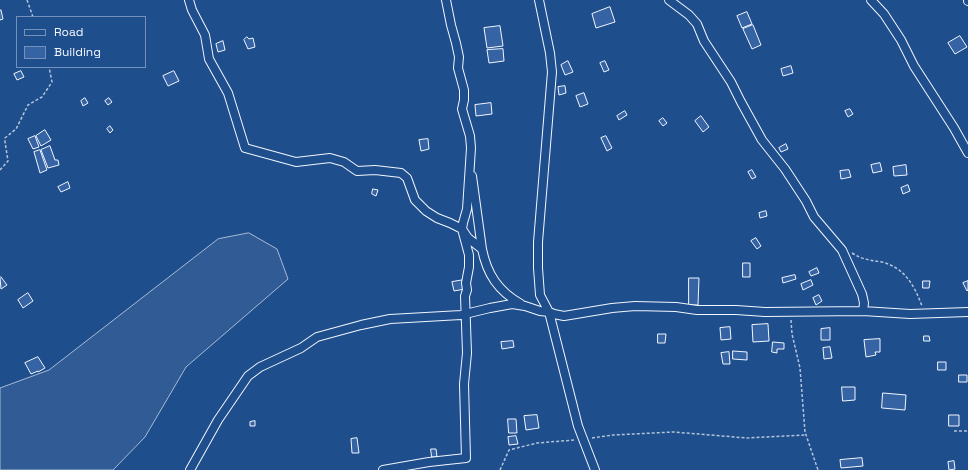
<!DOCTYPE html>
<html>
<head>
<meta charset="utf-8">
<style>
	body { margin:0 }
	#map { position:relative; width:968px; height:470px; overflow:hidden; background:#1f4e8c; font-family:"Space Grotesk",sans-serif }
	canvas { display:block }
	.legend { position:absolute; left:16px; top:16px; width:130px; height:52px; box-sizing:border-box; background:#1f4e8c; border:1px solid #7391ba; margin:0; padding:5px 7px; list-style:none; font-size:12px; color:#f2f6ff }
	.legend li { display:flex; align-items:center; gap:8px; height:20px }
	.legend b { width:20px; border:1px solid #7391ba }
</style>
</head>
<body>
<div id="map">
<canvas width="968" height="470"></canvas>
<ul class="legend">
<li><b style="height:5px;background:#1f4e8c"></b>Road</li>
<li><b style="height:11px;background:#3563a3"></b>Building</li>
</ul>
</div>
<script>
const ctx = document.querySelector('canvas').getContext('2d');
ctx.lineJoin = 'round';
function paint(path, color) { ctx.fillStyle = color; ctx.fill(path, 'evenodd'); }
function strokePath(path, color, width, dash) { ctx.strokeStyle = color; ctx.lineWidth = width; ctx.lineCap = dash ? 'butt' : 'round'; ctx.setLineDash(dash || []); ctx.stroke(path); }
const built = new Path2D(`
	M 249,233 L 277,249 L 288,279 L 186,367 L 145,437 L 113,470 L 0,470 L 0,388 L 49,370 L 218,239 Z`);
paint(built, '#305b95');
strokePath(built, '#a8bbd7', 1);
const building = new Path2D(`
	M 610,7 L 615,22 L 596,28 L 592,14 Z
	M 0,10 L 1,10 L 3,19 L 0,20 Z
	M 747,12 L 752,24 L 742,28 L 737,16 Z
	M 753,25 L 761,45 L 752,49 L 743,29 Z
	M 500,26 L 503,46 L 487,48 L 484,28 Z
	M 960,36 L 967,47 L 955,54 L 948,43 Z
	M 247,37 L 249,39 L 253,38 L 255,47 L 248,49 L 244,40 Z
	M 223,41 L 225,50 L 218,52 L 216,44 Z
	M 503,49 L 504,61 L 489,63 L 487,50 Z
	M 568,61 L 573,72 L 565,75 L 561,65 Z
	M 605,61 L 609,70 L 604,72 L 600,63 Z
	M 791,66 L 793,73 L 783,76 L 781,69 Z
	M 21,71 L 24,77 L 17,80 L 14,74 Z
	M 174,71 L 179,81 L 168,86 L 163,76 Z
	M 565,86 L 566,93 L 559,95 L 558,87 Z
	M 584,93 L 588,104 L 580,107 L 576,96 Z
	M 85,98 L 88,103 L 83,106 L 81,101 Z
	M 109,98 L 112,102 L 108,105 L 105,101 Z
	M 491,103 L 492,114 L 476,116 L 475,105 Z
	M 850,109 L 853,114 L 848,117 L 845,111 Z
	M 625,111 L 627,115 L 619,120 L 617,116 Z
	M 701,116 L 709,127 L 703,132 L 695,121 Z
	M 663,118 L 667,123 L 663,126 L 659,121 Z
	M 110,126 L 113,130 L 110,133 L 107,129 Z
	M 45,130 L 51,140 L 41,146 L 36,136 Z
	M 35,136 L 39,147 L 33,149 L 28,139 Z
	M 606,136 L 612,148 L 607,151 L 601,138 Z
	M 428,139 L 429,149 L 421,151 L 419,140 Z
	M 786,144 L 788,149 L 781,152 L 779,148 Z
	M 50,146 L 55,160 L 58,160 L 59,165 L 48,168 L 41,150 Z
	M 40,150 L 47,170 L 40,173 L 34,152 Z
	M 880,163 L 882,171 L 873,173 L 871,165 Z
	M 906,165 L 907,175 L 894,176 L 893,167 Z
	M 752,170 L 756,177 L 752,179 L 748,172 Z
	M 849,170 L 851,177 L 841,179 L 840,171 Z
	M 68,182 L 70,188 L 61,192 L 58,187 Z
	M 908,185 L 910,191 L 903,194 L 901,188 Z
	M 373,189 L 378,190 L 376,196 L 372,194 Z
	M 766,211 L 767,216 L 760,218 L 759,213 Z
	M 756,238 L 761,246 L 757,249 L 751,241 Z
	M 743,263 L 750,263 L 750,277 L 743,277 Z
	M 817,268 L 819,273 L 811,276 L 809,272 Z
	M 795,275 L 796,279 L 783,283 L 782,278 Z
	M 1,277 L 7,285 L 1,289 L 0,278 Z
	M 689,278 L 699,278 L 698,305 L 689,305 Z
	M 464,280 L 465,289 L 454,291 L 452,282 Z
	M 811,280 L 813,285 L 803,290 L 801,284 Z
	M 923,281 L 930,281 L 929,288 L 923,288 Z
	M 968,281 L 968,290 L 967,291 L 963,283 Z
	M 28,293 L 33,301 L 23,308 L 18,300 Z
	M 819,295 L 822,301 L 816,305 L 813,298 Z
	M 768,324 L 769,341 L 753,342 L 752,325 Z
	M 730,327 L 731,339 L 721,340 L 720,328 Z
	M 830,328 L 830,340 L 821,340 L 821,329 Z
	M 658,334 L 666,334 L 665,343 L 658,343 Z
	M 924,336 L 929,336 L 930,341 L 924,341 Z
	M 880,339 L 880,352 L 875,352 L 876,355 L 866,357 L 864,340 Z
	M 513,341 L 514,347 L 502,349 L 501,342 Z
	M 773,342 L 784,343 L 784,349 L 777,349 L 777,353 L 772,352 Z
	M 830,347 L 832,358 L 824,359 L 823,348 Z
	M 733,351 L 747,352 L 747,360 L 733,359 Z
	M 729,352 L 730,364 L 723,364 L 721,353 Z
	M 38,357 L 45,368 L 38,372 L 38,371 L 31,374 L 25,363 Z
	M 938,362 L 946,362 L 946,370 L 938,370 Z
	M 959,375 L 967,375 L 967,382 L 959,382 Z
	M 842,387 L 855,387 L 855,400 L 843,401 Z
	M 883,393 L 906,395 L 905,410 L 882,408 Z
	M 537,415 L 539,428 L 526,430 L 524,416 Z
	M 949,415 L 959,415 L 959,426 L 949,426 Z
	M 508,419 L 516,419 L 517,433 L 509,433 Z
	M 255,421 L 255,426 L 250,426 L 250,422 Z
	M 516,436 L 518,444 L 509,445 L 508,437 Z
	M 357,438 L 359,453 L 352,453 L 351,439 Z
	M 431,449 L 436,449 L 437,457 L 432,457 Z
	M 862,458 L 863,466 L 841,468 L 840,460 Z
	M 954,461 L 955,469 L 949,470 L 948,462 Z`);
paint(building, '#3563a3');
strokePath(building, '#f2f6ff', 1);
const street = new Path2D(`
	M 189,0 L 192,10 L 205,35 L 209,59 L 228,93 L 245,148 L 296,162 L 330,158 L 344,162 L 357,171 L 375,170 L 401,173 L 407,178 L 415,200 L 426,211 L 437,218 L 450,223 L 462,229 L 468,238 L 482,249 C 487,274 498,291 521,304
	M 539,0 L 550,53 L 552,72 L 538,242 L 538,268 L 540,295 L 549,312 L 554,314 L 564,316 L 612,308 L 635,306 L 676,307 L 697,310 L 736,310 L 765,312 L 863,311 L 910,314 L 968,312
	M 669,0 L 689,15 L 697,24 L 704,41 L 731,82 L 741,102 L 762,140 L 785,169 L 806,201 L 814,217 L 842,250 L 862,294 L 864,303 L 863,311
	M 871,0 L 884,14 L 901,40 L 914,66 L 954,128 L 968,153
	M 968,0 L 968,1
	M 472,176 L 482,249
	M 190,470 L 218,420 L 248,376 L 260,367 L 301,348 L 317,337 L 361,325 L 390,319 L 461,315 L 490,308 L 512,304 L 525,306 L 540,311 L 549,312 L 578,426 L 595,470
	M 383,470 L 429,462 L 466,458 L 464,384 L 467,353 L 465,296 L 467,290 L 466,283 L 469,267 L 469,255 L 462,229 L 463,223 L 467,209 L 471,148 L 470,136 L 462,109 L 464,100 L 464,90 L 458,68 L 459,57 L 456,43 L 451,25 L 446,0`);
strokePath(street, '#f2f6ff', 10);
strokePath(new Path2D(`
	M 27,0 L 33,17
	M 0,170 L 8,161 L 5,142 L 5,138 L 16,129 L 28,105 L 42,97 L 52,82 L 49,67
	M 852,253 C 863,260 870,260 882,262 C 905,268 914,285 922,306
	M 791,320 L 792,334 L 800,368 L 805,432 L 818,470
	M 954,431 L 968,431
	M 592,438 L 613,435 L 674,432 L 747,438 L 806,435
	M 500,470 L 509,450 L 537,443 L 574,440`), '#b3c4dc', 1.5, [3, 2]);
strokePath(street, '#1f4e8c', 8);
</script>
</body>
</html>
